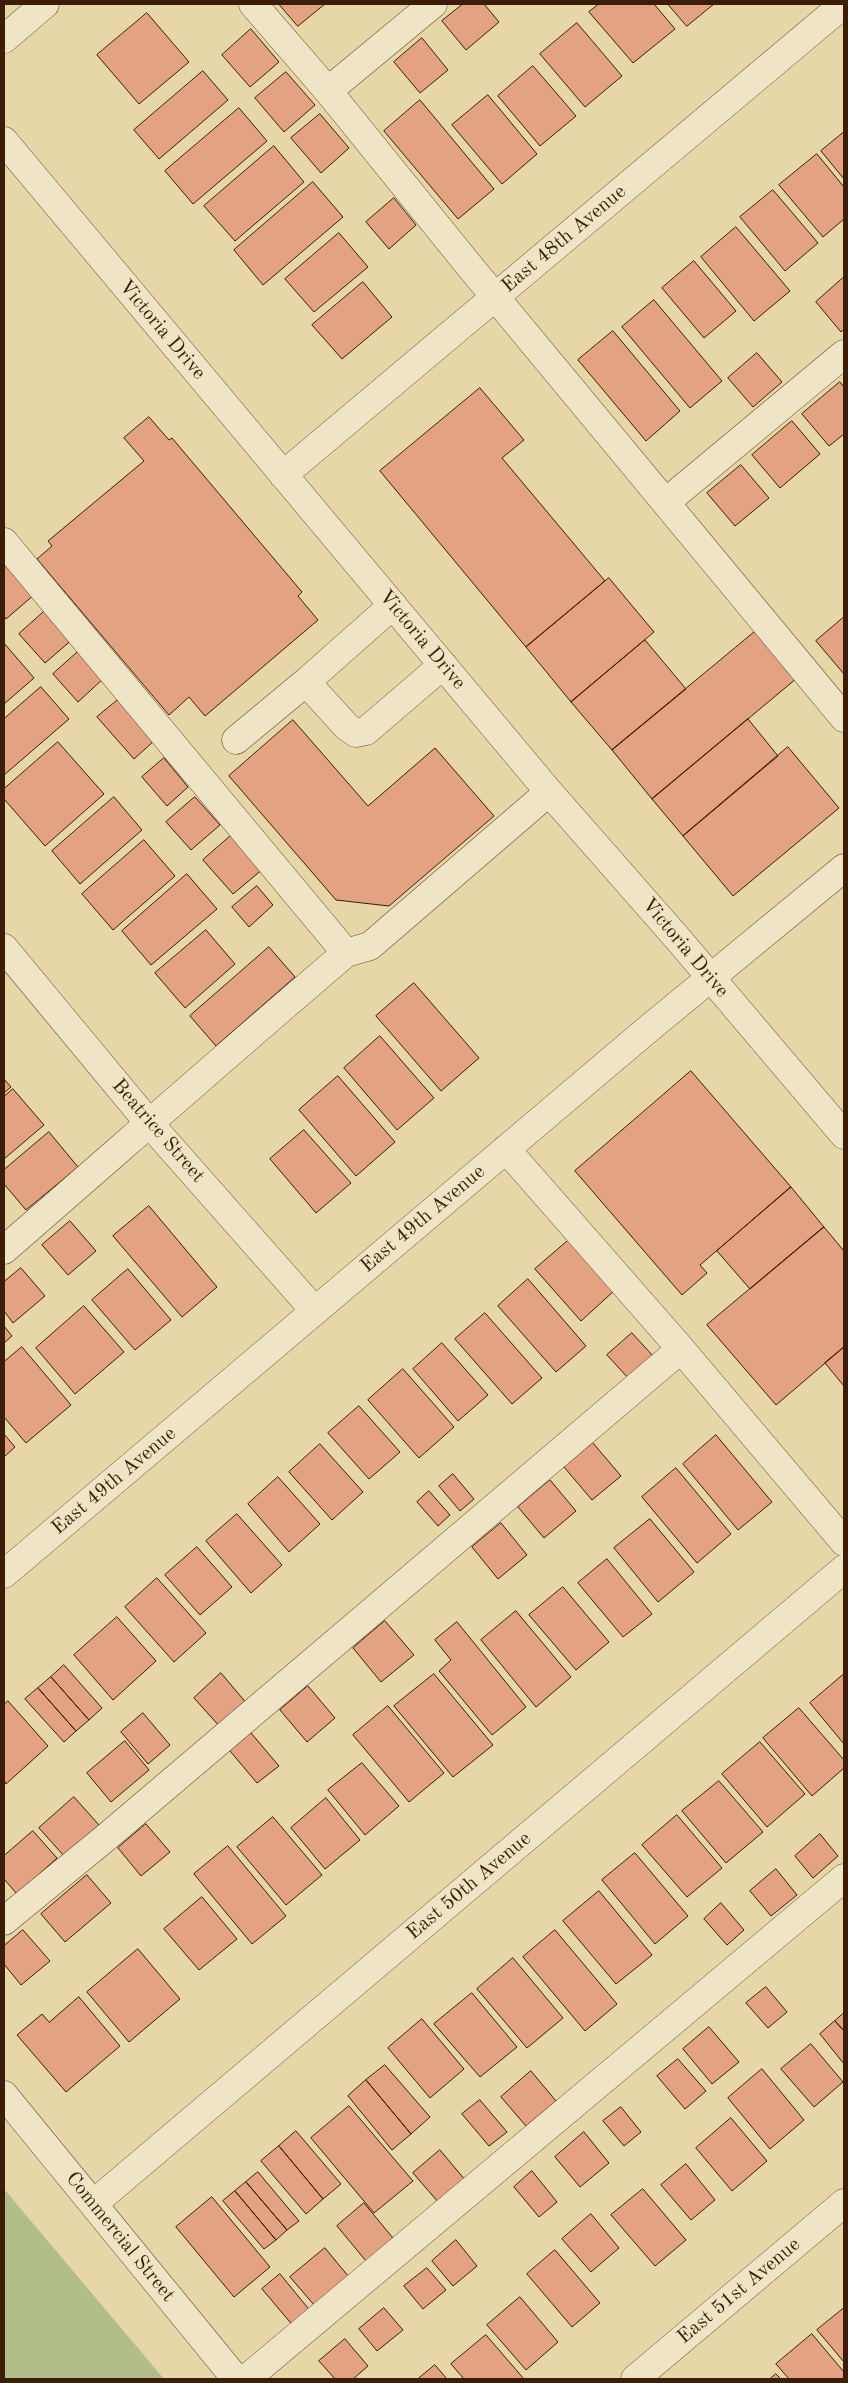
<!DOCTYPE html>
<html>
<head>
<meta charset="utf-8">
<style>
	body { margin:0 }
	#map { position:relative; width:848px; height:2383px; overflow:hidden; background:#e6d6a8; font-family:"Old Standard TT",serif }
	canvas { display:block }
	.frame { position:absolute; inset:0; border:5px solid #3b1d08; pointer-events:none }
</style>
</head>
<body>
<div id="map">
<canvas width="848" height="2383"></canvas>
<div class="frame"></div>
</div>
<script>
const ctx = document.querySelector('canvas').getContext('2d');
ctx.lineJoin = 'round';
function paint(path, color) { ctx.fillStyle = color; ctx.fill(path, 'evenodd'); }
function strokePath(path, color, width, dash) { ctx.strokeStyle = color; ctx.lineWidth = width; ctx.lineCap = dash ? 'butt' : 'round'; ctx.setLineDash(dash || []); ctx.stroke(path); }
function drawText(font, color, halo, rows, align = 'center') {
  ctx.font = font + ' "Old Standard TT",serif'; ctx.lineWidth = 4; ctx.setLineDash([]); ctx.textBaseline = 'middle'; ctx.strokeStyle = halo; ctx.fillStyle = color; for (const [text, x, y, turn = 0] of rows) {
    ctx.save(); ctx.translate(x, y); ctx.rotate((+turn || 0) * Math.PI / 180); ctx.textAlign = isNaN(turn) ? turn : align; if (halo) ctx.strokeText(text, 0, 0); ctx.fillText(text, 0, 0); ctx.restore();
  }
}
paint(new Path2D(`
	M 4,2189 L 164,2379 L 4,2379 Z`), '#b2be8a');
const building = new Path2D(`
	M 279,4 L 325,4 L 298,26 Z
	M 463,4 L 484,4 L 499,22 L 466,50 L 442,21 Z
	M 599,4 L 654,4 L 675,29 L 633,63 L 589,12 Z
	M 668,4 L 714,4 L 687,26 Z
	M 147,13 L 189,62 L 139,104 L 97,55 Z
	M 577,23 L 622,76 L 585,107 L 540,54 Z
	M 251,29 L 279,62 L 250,87 L 222,55 Z
	M 422,38 L 448,70 L 420,93 L 394,62 Z
	M 533,66 L 576,116 L 540,146 L 498,96 Z
	M 203,71 L 228,100 L 159,159 L 134,130 Z
	M 286,72 L 315,105 L 284,132 L 255,98 Z
	M 488,95 L 537,154 L 502,184 L 452,125 Z
	M 420,100 L 494,189 L 458,219 L 384,131 Z
	M 239,108 L 267,141 L 193,204 L 165,171 Z
	M 320,114 L 349,148 L 321,173 L 291,138 Z
	M 844,132 L 844,179 L 821,151 Z
	M 274,146 L 304,182 L 235,241 L 204,206 Z
	M 817,154 L 844,187 L 844,219 L 823,237 L 779,185 Z
	M 313,182 L 343,217 L 263,285 L 234,250 Z
	M 773,190 L 818,243 L 785,271 L 740,217 Z
	M 394,198 L 416,225 L 389,249 L 366,222 Z
	M 736,227 L 790,291 L 754,321 L 701,257 Z
	M 339,233 L 368,267 L 314,312 L 285,279 Z
	M 694,261 L 736,311 L 704,338 L 662,288 Z
	M 844,277 L 844,329 L 841,332 L 816,302 Z
	M 363,282 L 392,317 L 342,359 L 312,325 Z
	M 654,300 L 722,381 L 690,408 L 622,327 Z
	M 613,331 L 680,411 L 646,441 L 578,360 Z
	M 757,353 L 782,382 L 753,407 L 728,378 Z
	M 840,382 L 844,387 L 844,434 L 829,446 L 802,414 Z
	M 480,388 L 524,440 L 502,458 L 605,581 L 526,647 L 380,471 Z
	M 149,417 L 169,440 L 172,438 L 302,592 L 298,596 L 318,620 L 205,716 L 189,697 L 169,715 L 37,559 L 52,546 L 48,541 L 144,461 L 124,438 Z
	M 792,421 L 820,454 L 780,488 L 752,455 Z
	M 741,465 L 769,498 L 735,526 L 707,493 Z
	M 9,563 L 35,594 L 6,619 L 4,616 L 4,568 Z
	M 609,578 L 654,632 L 571,702 L 526,647 Z
	M 48,608 L 74,638 L 45,663 L 19,634 Z
	M 844,617 L 844,674 L 816,641 Z
	M 757,630 L 797,678 L 652,799 L 612,750 Z
	M 645,640 L 686,689 L 612,750 L 571,702 Z
	M 4,643 L 34,678 L 4,704 Z
	M 80,650 L 104,678 L 78,702 L 53,674 Z
	M 41,687 L 69,719 L 4,775 L 4,719 Z
	M 119,699 L 155,740 L 134,759 L 97,717 Z
	M 748,719 L 778,756 L 683,836 L 652,799 Z
	M 293,720 L 368,806 L 435,748 L 494,816 L 389,906 L 336,900 L 229,776 Z
	M 58,742 L 104,794 L 45,846 L 4,799 L 4,789 Z
	M 788,747 L 839,808 L 733,896 L 683,836 Z
	M 164,758 L 188,787 L 167,806 L 142,777 Z
	M 114,797 L 142,830 L 80,884 L 52,851 Z
	M 195,797 L 220,825 L 191,850 L 166,822 Z
	M 234,833 L 264,868 L 233,894 L 203,860 Z
	M 144,840 L 175,876 L 113,930 L 82,894 Z
	M 187,874 L 217,909 L 151,965 L 122,931 Z
	M 257,886 L 273,905 L 249,927 L 232,907 Z
	M 206,930 L 235,964 L 185,1008 L 155,973 Z
	M 269,947 L 295,977 L 216,1046 L 190,1016 Z
	M 414,983 L 479,1058 L 441,1091 L 376,1016 Z
	M 380,1036 L 434,1098 L 397,1130 L 344,1068 Z
	M 691,1071 L 791,1187 L 700,1265 L 707,1273 L 682,1295 L 575,1171 Z
	M 338,1076 L 395,1142 L 356,1176 L 299,1110 Z
	M 4,1079 L 11,1087 L 4,1093 Z
	M 13,1089 L 44,1125 L 4,1159 L 4,1097 Z
	M 304,1130 L 351,1183 L 316,1213 L 270,1159 Z
	M 49,1132 L 78,1167 L 26,1210 L 4,1184 L 4,1170 Z
	M 791,1187 L 824,1227 L 750,1289 L 717,1251 Z
	M 149,1206 L 217,1287 L 182,1317 L 113,1236 Z
	M 70,1221 L 96,1251 L 68,1275 L 42,1245 Z
	M 824,1227 L 844,1251 L 844,1347 L 776,1405 L 707,1325 Z
	M 570,1239 L 615,1290 L 581,1321 L 535,1269 Z
	M 21,1268 L 45,1296 L 13,1323 L 4,1311 L 4,1282 Z
	M 128,1269 L 171,1320 L 135,1350 L 92,1300 Z
	M 528,1279 L 586,1346 L 556,1372 L 498,1306 Z
	M 84,1306 L 124,1352 L 75,1394 L 36,1348 Z
	M 485,1313 L 542,1378 L 512,1404 L 455,1339 Z
	M 4,1326 L 12,1336 L 4,1343 Z
	M 632,1333 L 654,1357 L 629,1379 L 607,1355 Z
	M 442,1343 L 488,1395 L 458,1421 L 413,1369 Z
	M 22,1347 L 71,1405 L 26,1443 L 4,1417 L 4,1362 Z
	M 844,1347 L 844,1386 L 825,1363 Z
	M 403,1369 L 454,1427 L 419,1458 L 368,1400 Z
	M 359,1406 L 400,1452 L 369,1479 L 328,1433 Z
	M 4,1434 L 15,1447 L 4,1457 Z
	M 716,1435 L 772,1502 L 738,1530 L 683,1464 Z
	M 593,1443 L 621,1476 L 592,1500 L 564,1467 Z
	M 320,1444 L 363,1492 L 332,1520 L 289,1472 Z
	M 676,1468 L 731,1534 L 697,1563 L 642,1497 Z
	M 453,1474 L 474,1499 L 460,1511 L 439,1486 Z
	M 278,1477 L 320,1524 L 289,1552 L 248,1504 Z
	M 550,1480 L 576,1511 L 544,1538 L 518,1507 Z
	M 429,1491 L 450,1515 L 438,1526 L 417,1502 Z
	M 237,1514 L 282,1565 L 251,1593 L 206,1541 Z
	M 650,1519 L 694,1572 L 658,1602 L 614,1548 Z
	M 501,1523 L 527,1555 L 498,1579 L 472,1547 Z
	M 197,1547 L 232,1587 L 200,1615 L 165,1575 Z
	M 607,1559 L 652,1614 L 623,1637 L 578,1583 Z
	M 157,1578 L 206,1633 L 174,1662 L 125,1607 Z
	M 563,1587 L 609,1642 L 576,1670 L 529,1615 Z
	M 516,1611 L 571,1677 L 536,1707 L 481,1640 Z
	M 117,1617 L 156,1661 L 113,1700 L 74,1655 Z
	M 385,1621 L 414,1655 L 381,1682 L 353,1648 Z
	M 457,1622 L 526,1707 L 492,1735 L 439,1671 L 451,1660 L 435,1640 Z
	M 64,1665 L 102,1708 L 89,1720 L 51,1677 Z
	M 221,1673 L 248,1705 L 221,1728 L 194,1698 Z
	M 434,1674 L 493,1745 L 453,1777 L 394,1706 Z
	M 844,1674 L 844,1744 L 810,1703 Z
	M 51,1677 L 89,1720 L 76,1731 L 38,1688 Z
	M 308,1686 L 335,1718 L 307,1742 L 280,1710 Z
	M 38,1688 L 76,1731 L 64,1742 L 25,1699 Z
	M 8,1701 L 48,1746 L 6,1784 L 4,1780 L 4,1705 Z
	M 388,1706 L 444,1773 L 409,1802 L 353,1735 Z
	M 799,1708 L 844,1760 L 844,1768 L 812,1796 L 763,1738 Z
	M 143,1713 L 170,1745 L 148,1764 L 121,1732 Z
	M 251,1733 L 279,1766 L 257,1783 L 230,1751 Z
	M 125,1741 L 149,1770 L 111,1802 L 87,1773 Z
	M 760,1742 L 805,1794 L 767,1827 L 722,1774 Z
	M 362,1763 L 399,1806 L 365,1835 L 328,1790 Z
	M 719,1781 L 763,1832 L 726,1863 L 682,1811 Z
	M 74,1797 L 99,1825 L 64,1856 L 39,1828 Z
	M 326,1798 L 360,1840 L 325,1869 L 291,1828 Z
	M 677,1815 L 722,1868 L 687,1897 L 642,1845 Z
	M 273,1817 L 322,1875 L 286,1905 L 237,1847 Z
	M 146,1824 L 170,1852 L 141,1876 L 118,1848 Z
	M 33,1831 L 57,1858 L 17,1894 L 4,1879 L 4,1856 Z
	M 820,1834 L 838,1856 L 813,1878 L 795,1856 Z
	M 228,1846 L 286,1916 L 252,1944 L 194,1874 Z
	M 635,1853 L 688,1916 L 655,1944 L 602,1880 Z
	M 776,1869 L 797,1895 L 771,1916 L 750,1891 Z
	M 87,1875 L 111,1903 L 65,1942 L 41,1914 Z
	M 599,1891 L 652,1955 L 616,1984 L 563,1921 Z
	M 202,1897 L 237,1939 L 199,1970 L 164,1929 Z
	M 721,1903 L 744,1930 L 727,1945 L 704,1919 Z
	M 23,1930 L 50,1961 L 21,1985 L 4,1964 L 4,1946 Z
	M 555,1930 L 617,2004 L 585,2031 L 523,1957 Z
	M 138,1949 L 180,1999 L 129,2042 L 87,1992 Z
	M 513,1958 L 563,2018 L 527,2048 L 477,1989 Z
	M 766,1987 L 787,2012 L 768,2028 L 746,2003 Z
	M 472,1993 L 517,2047 L 480,2077 L 434,2024 Z
	M 79,1997 L 120,2046 L 66,2092 L 17,2035 L 42,2014 L 49,2022 Z
	M 844,2013 L 844,2031 L 835,2021 Z
	M 422,2019 L 464,2069 L 430,2098 L 388,2048 Z
	M 835,2021 L 844,2031 L 844,2064 L 820,2034 Z
	M 709,2027 L 739,2062 L 712,2084 L 683,2049 Z
	M 811,2044 L 843,2082 L 814,2107 L 781,2069 Z
	M 678,2059 L 706,2091 L 685,2109 L 657,2076 Z
	M 385,2065 L 430,2117 L 411,2134 L 366,2080 Z
	M 762,2069 L 804,2120 L 770,2149 L 728,2098 Z
	M 531,2071 L 556,2101 L 526,2126 L 501,2097 Z
	M 366,2080 L 411,2134 L 392,2150 L 348,2096 Z
	M 480,2100 L 507,2132 L 489,2146 L 462,2114 Z
	M 349,2106 L 413,2181 L 374,2213 L 311,2138 Z
	M 621,2107 L 641,2132 L 624,2146 L 603,2121 Z
	M 731,2118 L 767,2161 L 732,2191 L 696,2148 Z
	M 296,2131 L 341,2184 L 323,2199 L 279,2146 Z
	M 584,2132 L 609,2163 L 580,2187 L 555,2157 Z
	M 279,2146 L 323,2199 L 306,2214 L 261,2161 Z
	M 440,2150 L 466,2181 L 439,2203 L 413,2173 Z
	M 686,2164 L 715,2200 L 691,2220 L 661,2185 Z
	M 532,2171 L 557,2202 L 539,2217 L 514,2187 Z
	M 258,2172 L 299,2221 L 287,2230 L 246,2182 Z
	M 246,2182 L 287,2230 L 276,2240 L 235,2191 Z
	M 643,2189 L 686,2240 L 655,2266 L 611,2215 Z
	M 235,2191 L 276,2240 L 264,2249 L 223,2201 Z
	M 212,2197 L 270,2267 L 234,2297 L 176,2227 Z
	M 364,2203 L 393,2238 L 366,2261 L 337,2226 Z
	M 591,2214 L 619,2248 L 591,2272 L 562,2239 Z
	M 456,2240 L 477,2266 L 453,2286 L 432,2261 Z
	M 325,2248 L 349,2277 L 315,2306 L 290,2277 Z
	M 555,2250 L 600,2303 L 572,2327 L 527,2274 Z
	M 427,2268 L 446,2290 L 423,2309 L 404,2286 Z
	M 280,2274 L 312,2313 L 295,2328 L 262,2289 Z
	M 520,2297 L 558,2342 L 526,2370 L 487,2325 Z
	M 384,2308 L 403,2330 L 377,2351 L 359,2329 Z
	M 844,2308 L 844,2362 L 817,2330 Z
	M 812,2334 L 844,2372 L 844,2379 L 789,2379 L 776,2364 Z
	M 486,2335 L 524,2379 L 464,2379 L 451,2364 Z
	M 345,2339 L 368,2366 L 353,2379 L 335,2379 L 319,2361 Z
	M 435,2365 L 447,2379 L 418,2379 Z
	M 776,2374 L 781,2379 L 770,2379 Z`);
paint(building, '#e3a282');
strokePath(building, '#3b1d08', 1);
const minor = new Path2D(`
	M 253,4 L 328,91 L 467,263 L 844,718
	M 4,39 L 45,4
	M 328,91 L 433,4
	M 4,141 L 549,792 L 678,939 L 844,1135
	M 283,475 L 844,4
	M 666,502 L 844,354
	M 4,542 L 346,953
	M 306,682 L 347,727 L 356,733 L 366,731 L 443,665
	M 236,740 L 306,682 L 393,605
	M 4,948 L 149,1123 L 315,1311
	M 506,1149 L 681,1349
	M 4,1250 C 118,1151 231,1051 346,953 L 370,946 L 549,792
	M 4,1574 L 647,1030 L 844,868
	M 4,1921 L 103,1840 L 681,1349 L 844,1542
	M 4,2095 L 236,2379
	M 93,2204 L 844,1569
	M 246,2379 L 844,1878
	M 635,2379 L 844,2203`);
strokePath(minor, '#664b30', 29);
strokePath(minor, '#efe4c6', 28);
drawText('20px', '#3b1d08', '#efe4c6', [
	["East 48th Avenue",564,239,-40],
	["Victoria Drive",162,330,50],
	["Victoria Drive",422,640,50],
	["Victoria Drive",685,948,50],
	["Beatrice Street",158,1131,49],
	["East 49th Avenue",423,1219,-40],
	["East 49th Avenue",114,1481,-40],
	["East 50th Avenue",469,1886,-40],
	["Commercial Street",120,2237,51],
	["East 51st Avenue",739,2291,-40]
]);
</script>
</body>
</html>
